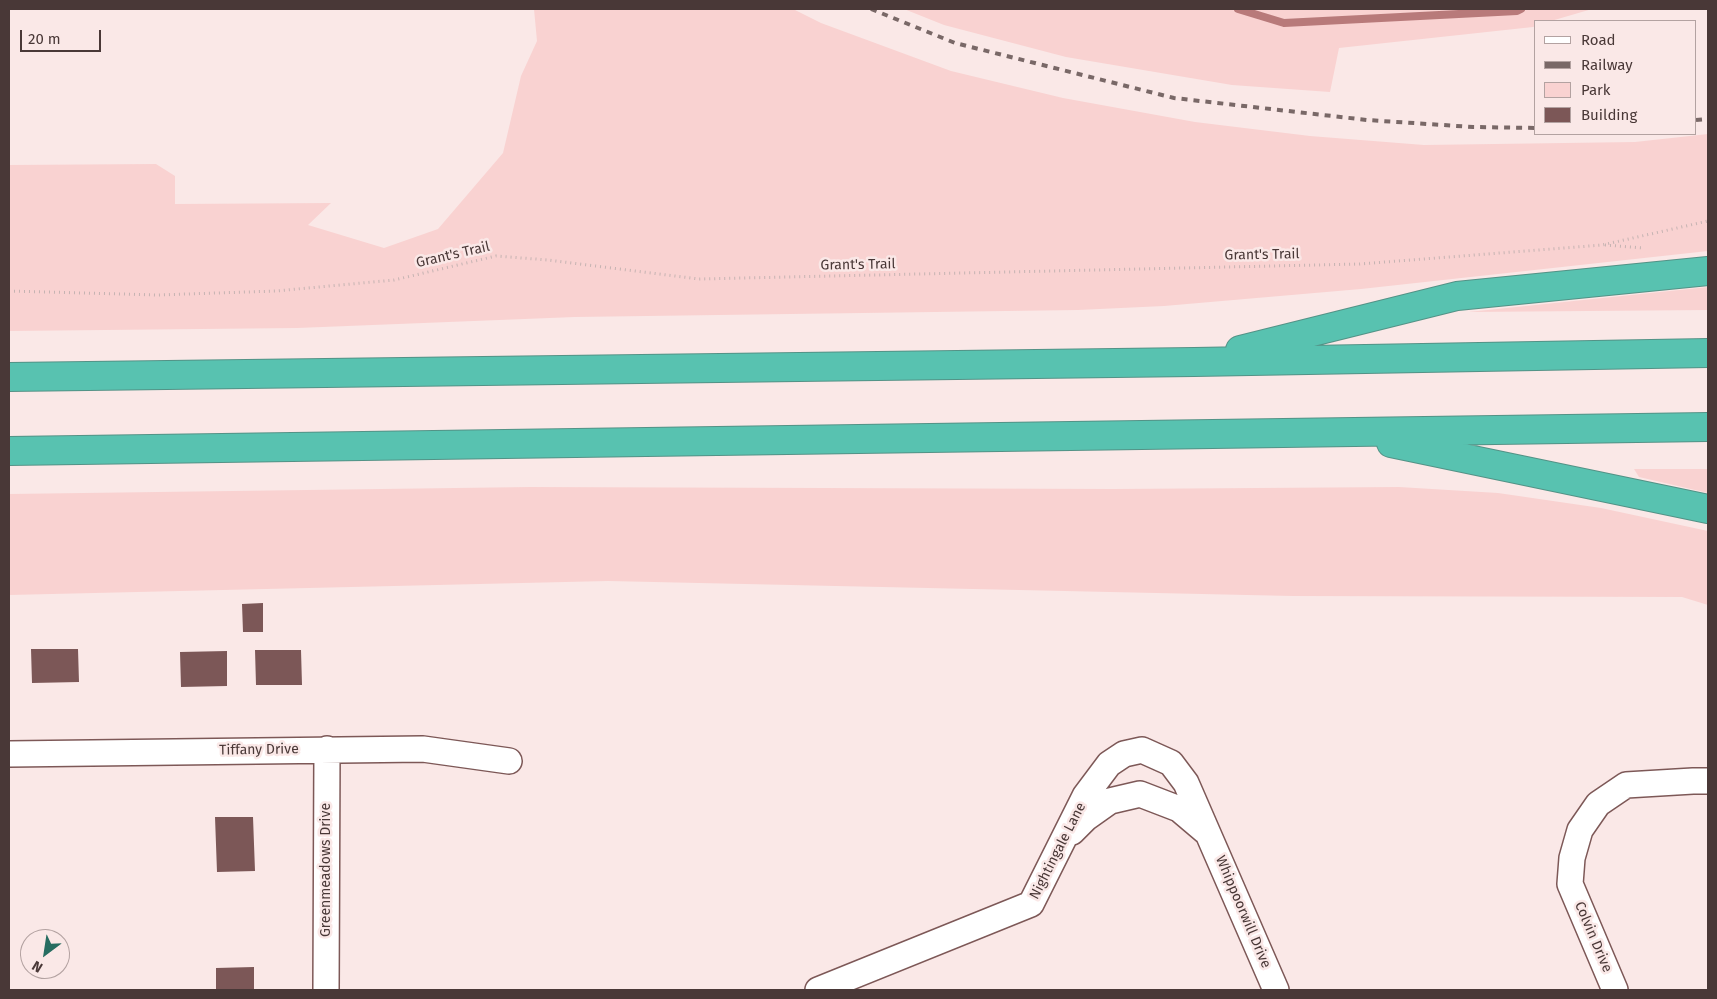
<!DOCTYPE html>
<html>
<head>
<meta charset="utf-8">
<style>
	body { margin:0 }
	#map { position:relative; width:1717px; height:999px; overflow:hidden; background:#fae8e7; font-family:"Fira Sans",sans-serif }
	canvas { display:block }
	.frame { position:absolute; inset:0; border:10px solid #493837; pointer-events:none }
	.legend { position:absolute; left:1534px; top:20px; width:162px; height:115px; box-sizing:border-box; background:#fae8e7; border:1px solid #b3a2a1; margin:0; padding:6px 9px; list-style:none; font-size:15px; color:#493837 }
	.legend li { display:flex; align-items:center; gap:10px; height:25px }
	.legend b { width:25px; border:1px solid #b3a2a1 }
	.north { position:absolute; left:20px; top:929px; width:50px; height:50px; box-sizing:border-box; background:#fae8e7; border:1px solid #b3a2a1; border-radius:50%; rotate:211deg; font-size:14px; font-weight:700; line-height:20px; text-align:center; color:#493837 }
	.north::after { content:''; display:block; margin:auto; width:18px; height:22px; background:#276d61; clip-path:polygon(50% 0,100% 100%,50% 72%,0 100%) }
	.scale { position:absolute; left:20px; top:30px; width:81px; height:22px; box-sizing:border-box; border:2px solid #493837; border-top:0; padding-left:6px; font-size:15px; line-height:18px; white-space:nowrap; color:#493837; -webkit-text-stroke:4px #fae8e7; paint-order:stroke }
</style>
</head>
<body>
<div id="map">
<canvas width="1717" height="999"></canvas>
<div class="frame"></div>
<ul class="legend">
<li><b style="height:6px;background:#fff"></b>Road</li>
<li><b style="height:6px;background:#796867"></b>Railway</li>
<li><b style="height:14px;background:#f9d2d1"></b>Park</li>
<li><b style="height:14px;background:#7c5757"></b>Building</li>
</ul>
<div class="north">N</div>
<div class="scale">20 m</div>
</div>
<script>
const ctx = document.querySelector('canvas').getContext('2d');
ctx.lineJoin = 'round';
function paint(path, color) { ctx.fillStyle = color; ctx.fill(path, 'evenodd'); }
function strokePath(path, color, width, dash) { ctx.strokeStyle = color; ctx.lineWidth = width; ctx.lineCap = dash ? 'butt' : 'round'; ctx.setLineDash(dash || []); ctx.stroke(path); }
function drawText(font, color, halo, rows, align = 'center') {
  ctx.font = font + ' "Fira Sans",sans-serif'; ctx.lineWidth = 5; ctx.setLineDash([]); ctx.textBaseline = 'middle'; ctx.strokeStyle = halo; ctx.fillStyle = color; for (const [text, x, y, turn = 0] of rows) {
    ctx.save(); ctx.translate(x, y); ctx.rotate((+turn || 0) * Math.PI / 180); ctx.textAlign = isNaN(turn) ? turn : align; if (halo) ctx.strokeText(text, 0, 0); ctx.fillText(text, 0, 0); ctx.restore();
  }
}
paint(new Path2D(`
	M 534,9 L 793,9 L 821,23 L 951,71 L 1063,98 L 1195,122 L 1310,136 L 1424,145 L 1635,142 L 1708,134 L 1708,251 L 1361,289 L 1164,306 L 1078,310 L 575,317 L 297,328 L 9,331 L 9,165 L 156,164 L 175,176 L 175,204 L 331,203 L 308,225 L 384,248 L 438,229 L 503,153 L 521,76 L 537,41 Z
	M 904,9 L 1592,9 L 1551,21 L 1536,21 L 1536,26 L 1533,27 L 1339,48 L 1330,92 L 1232,85 L 1066,57 L 944,25 Z
	M 1708,287 L 1708,310 L 1468,312 Z
	M 1634,469 L 1708,469 L 1708,493 L 1639,477 Z
	M 530,487 L 1114,489 L 1399,487 L 1498,493 L 1601,508 L 1708,531 L 1708,605 L 1682,597 L 1293,596 L 608,581 L 9,595 L 9,494 Z`), '#f9d2d1');
strokePath(new Path2D(`
	M 1238,9 L 1284,23 L 1517,11 L 1521,9`), '#b87a7a', 8);
paint(new Path2D(`
	M 263,603 L 263,632 L 243,632 L 242,604 Z
	M 31,649 L 78,649 L 79,682 L 32,683 Z
	M 255,650 L 301,650 L 302,685 L 256,685 Z
	M 227,651 L 227,686 L 181,687 L 180,652 Z
	M 215,817 L 253,817 L 255,871 L 217,872 Z
	M 254,967 L 254,990 L 216,990 L 216,968 Z`), '#7c5757');
const street = new Path2D(`
	M 9,754 L 423,749 L 509,761
	M 1072,832 L 1086,818 L 1110,801 L 1140,794 L 1179,809 L 1205,831
	M 326,990 L 327,749
	M 818,990 L 1031,904 L 1085,796 L 1109,764 L 1124,754 L 1142,750 L 1171,763 L 1186,783 L 1276,990
	M 1615,990 L 1570,884 L 1572,858 L 1580,830 L 1598,804 L 1626,785 L 1693,781 L 1708,781`);
const highway = new Path2D(`
	M 1240,350 L 1457,296 L 1708,271
	M 9,377 L 1194,362 L 1708,353
	M 1391,443 L 1708,509
	M 9,451 L 1708,427`);
strokePath(street, '#7d5857', 28);
strokePath(highway, '#539286', 30);
strokePath(new Path2D(`
	M 1605,245 L 1643,248
	M 9,291 L 158,295 L 276,291 L 394,280 L 496,256 L 548,260 L 699,279 L 1360,264 L 1602,245 L 1708,221`), '#c5b3b2', 3, [1, 4]);
strokePath(street, '#fff', 25);
strokePath(highway, '#58c2b0', 28);
strokePath(new Path2D(`
	M 871,9 L 955,43 L 1174,98 L 1367,120 L 1473,127 L 1536,128
	M 1696,120 L 1708,119`), '#796867', 4, [6, 6]);
drawText('14px', '#493837', '#fae8e7', [
	["Grant's Trail",453,255,-13],
	["Grant's Trail",1262,255,-1],
	["Grant's Trail",858,265,-1],
	["Tiffany Drive",259,750,-1],
	["Nightingale Lane",1058,851,-63],
	["Greenmeadows Drive",326,870,-90],
	["Whippoorwill Drive",1243,912,67],
	["Colvin Drive",1593,937,67]
]);
</script>
</body>
</html>
